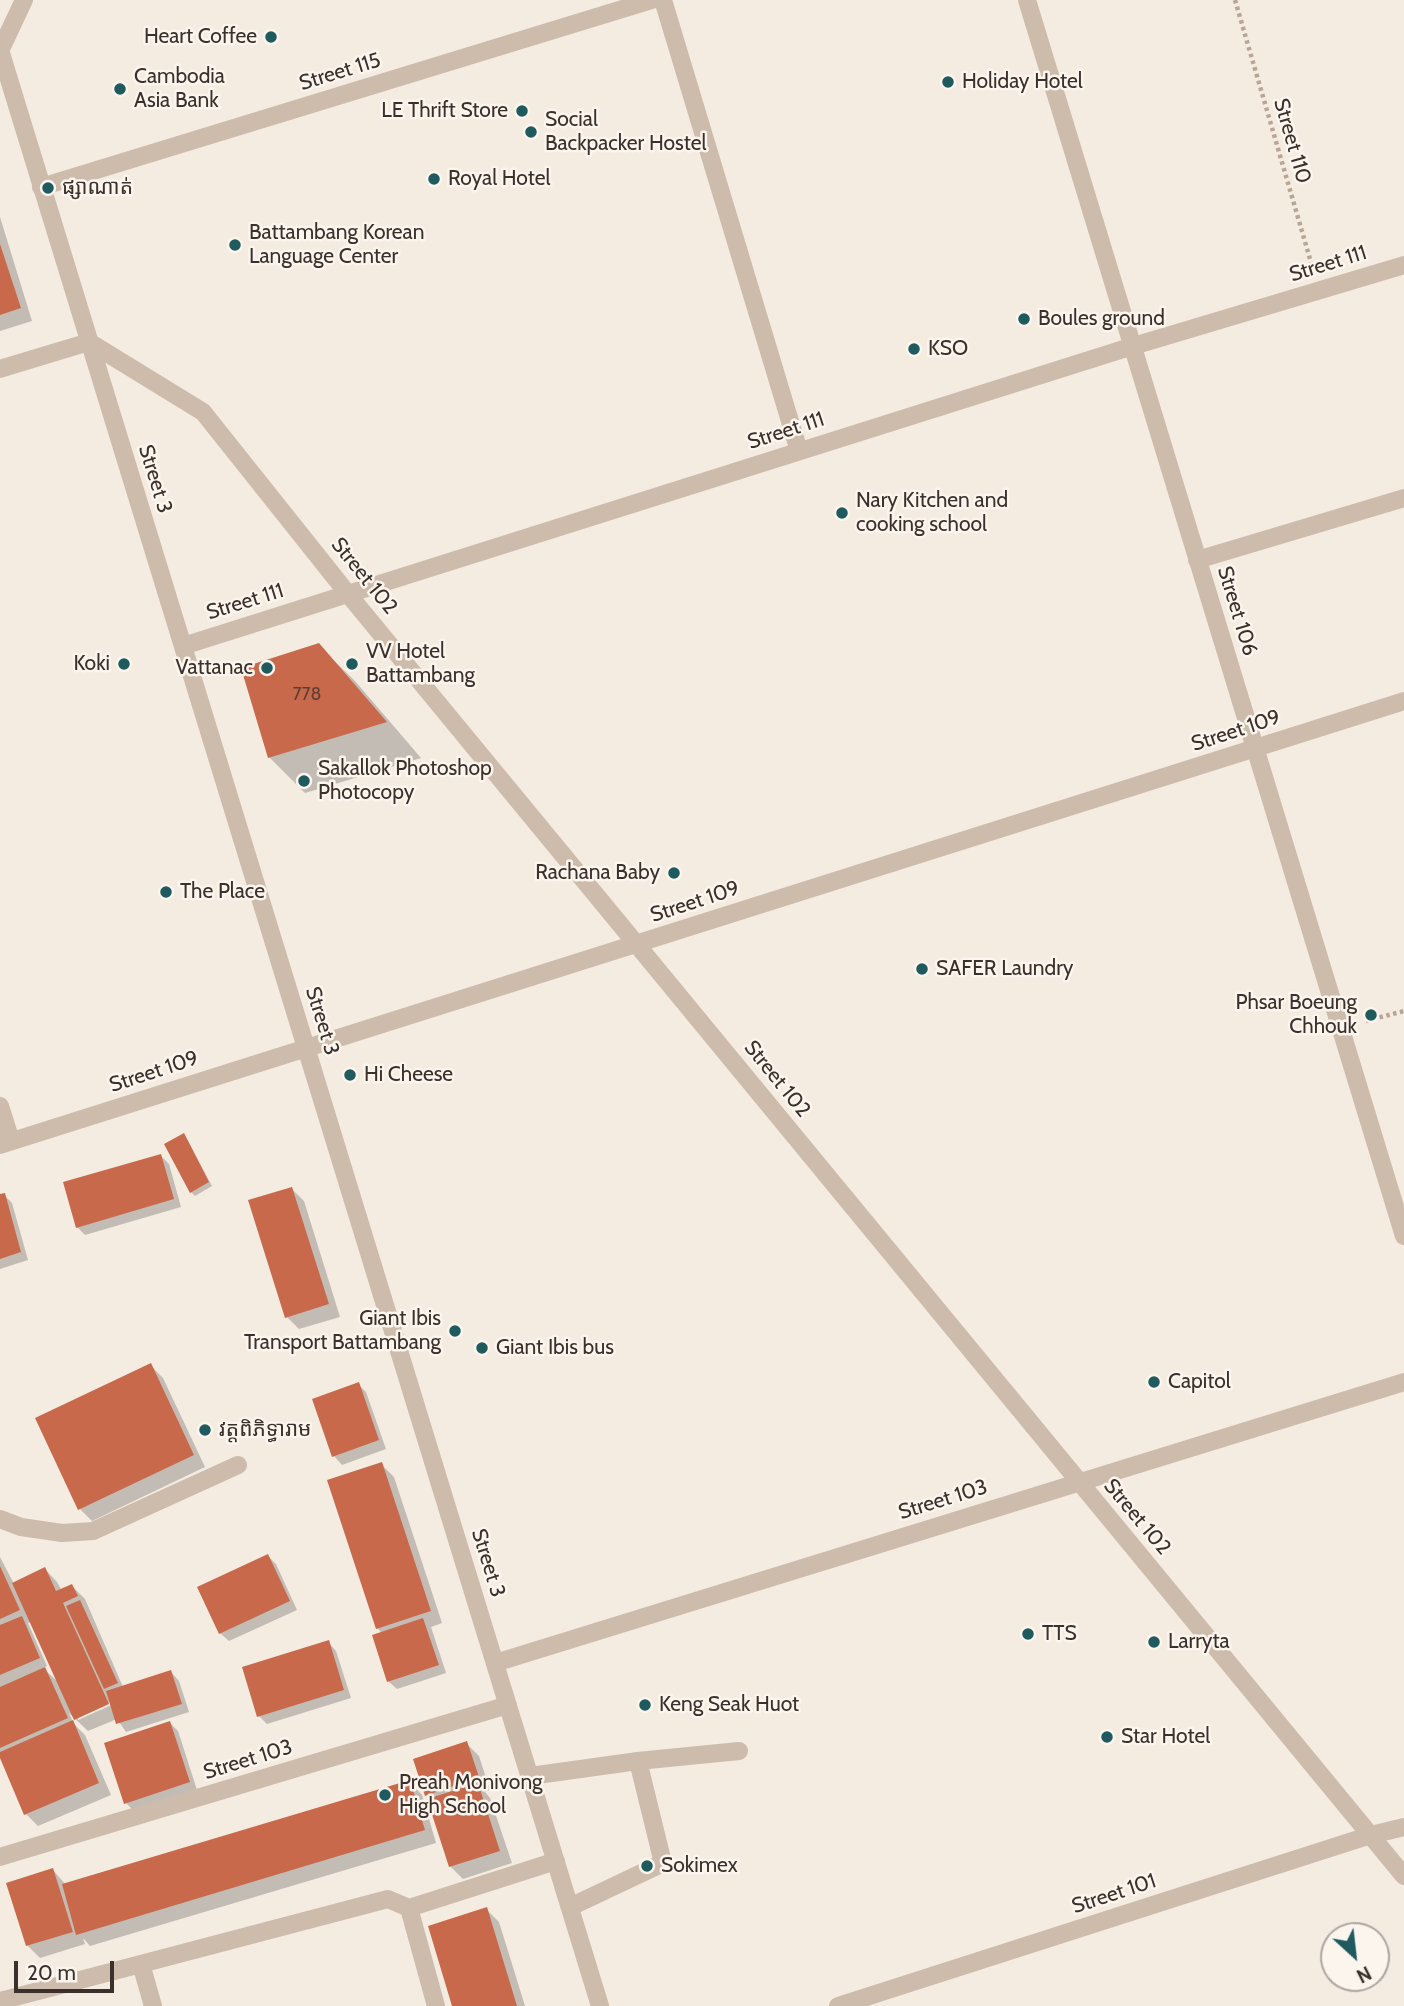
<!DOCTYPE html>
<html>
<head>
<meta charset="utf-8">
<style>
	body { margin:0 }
	#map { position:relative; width:1404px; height:2006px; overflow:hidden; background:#f4ebe1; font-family:Cabin,sans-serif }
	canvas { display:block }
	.north { position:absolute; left:1320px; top:1922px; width:70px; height:70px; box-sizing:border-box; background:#fbf5ee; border:2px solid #aea6a0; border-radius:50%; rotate:153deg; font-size:19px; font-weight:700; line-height:28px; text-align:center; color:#3b302b }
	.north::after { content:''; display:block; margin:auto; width:24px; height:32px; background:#1f5a5e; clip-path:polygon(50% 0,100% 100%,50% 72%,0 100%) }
	.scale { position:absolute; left:14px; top:1961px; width:100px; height:32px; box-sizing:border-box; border:4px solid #3b302b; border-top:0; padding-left:9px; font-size:21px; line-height:24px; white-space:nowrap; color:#3b302b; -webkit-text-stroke:5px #fbf5ee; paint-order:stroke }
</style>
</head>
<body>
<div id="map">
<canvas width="1404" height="2006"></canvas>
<div class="north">N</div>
<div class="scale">20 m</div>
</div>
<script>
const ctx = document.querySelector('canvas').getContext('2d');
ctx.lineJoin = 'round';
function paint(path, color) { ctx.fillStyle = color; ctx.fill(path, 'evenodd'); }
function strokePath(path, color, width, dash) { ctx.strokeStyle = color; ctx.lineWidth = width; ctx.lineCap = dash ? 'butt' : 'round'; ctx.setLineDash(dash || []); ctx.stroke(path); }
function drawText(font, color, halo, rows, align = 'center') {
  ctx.font = font + ' Cabin,"Noto Sans Khmer",sans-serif'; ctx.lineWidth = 5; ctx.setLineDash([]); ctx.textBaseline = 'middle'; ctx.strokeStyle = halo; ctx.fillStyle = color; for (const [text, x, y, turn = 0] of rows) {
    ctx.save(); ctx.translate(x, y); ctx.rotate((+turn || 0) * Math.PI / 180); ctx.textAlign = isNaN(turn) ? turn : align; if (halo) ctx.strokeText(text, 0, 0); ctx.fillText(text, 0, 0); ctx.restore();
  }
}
paint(new Path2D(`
	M 0,217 L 32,321 L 0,331 Z
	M 318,645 L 355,681 L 421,758 L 305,793 L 269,757 Z
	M 187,1139 L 212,1186 L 195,1196 L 191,1192 Z
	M 161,1156 L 169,1164 L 181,1207 L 85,1235 L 77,1227 Z
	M 292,1189 L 304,1201 L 340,1317 L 299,1329 L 287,1317 Z
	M 4,1195 L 12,1203 L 28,1260 L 0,1269 L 0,1196 Z
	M 150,1365 L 163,1378 L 205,1467 L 92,1521 L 80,1509 Z
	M 358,1384 L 366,1392 L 386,1449 L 342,1465 L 334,1456 L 314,1400 Z
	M 381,1464 L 394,1477 L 442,1623 L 431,1627 L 446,1673 L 397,1689 L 388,1681 L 382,1633 L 377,1628 Z
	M 268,1556 L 276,1564 L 297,1610 L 229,1641 L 220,1633 Z
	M 0,1557 L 14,1584 L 45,1569 L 57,1582 L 62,1591 L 72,1586 L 85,1599 L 123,1687 L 171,1672 L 179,1681 L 189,1712 L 126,1732 L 117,1719 L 88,1731 L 69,1713 L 74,1724 L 85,1735 L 111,1795 L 38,1826 L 26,1814 L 0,1754 ZM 31,1622 L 59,1683 L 43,1668 L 47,1666 L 28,1623 ZM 117,1699 L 118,1702 L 78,1720 L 78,1716 Z
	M 328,1642 L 336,1651 L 351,1698 L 267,1724 L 259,1716 Z
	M 170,1723 L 178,1731 L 197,1790 L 134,1811 L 126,1803 Z
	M 466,1743 L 479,1756 L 490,1790 L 485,1792 L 490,1798 L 512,1863 L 463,1879 L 450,1866 L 432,1800 L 427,1795 Z
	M 410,1782 L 422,1795 L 436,1843 L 90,1946 L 83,1938 L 85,1944 L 40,1958 L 27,1945 L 53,1870 L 66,1885 Z
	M 486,1909 L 499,1922 L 525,2006 L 454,2006 Z`), '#0003');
paint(new Path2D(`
	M 0,244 L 21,308 L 0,315 Z
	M 319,643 L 387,722 L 268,758 L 241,668 Z
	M 184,1133 L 209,1182 L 190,1193 L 164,1144 Z
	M 161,1154 L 174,1199 L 76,1228 L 63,1182 Z
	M 292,1187 L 329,1304 L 285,1318 L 248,1200 Z
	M 5,1193 L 21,1252 L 0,1259 L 0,1194 Z
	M 151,1363 L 194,1455 L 78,1510 L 35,1418 Z
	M 359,1382 L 379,1440 L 332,1457 L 312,1399 Z
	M 382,1462 L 431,1611 L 376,1629 L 327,1480 Z
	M 268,1554 L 290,1601 L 219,1634 L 197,1587 Z
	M 0,1566 L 20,1610 L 0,1619 Z
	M 45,1567 L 56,1591 L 72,1584 L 78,1596 L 63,1603 L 109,1704 L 74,1720 L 12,1583 Z
	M 80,1600 L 118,1683 L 104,1689 L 66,1606 Z
	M 22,1616 L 40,1658 L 0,1675 L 0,1625 Z
	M 423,1618 L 439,1665 L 387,1682 L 372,1635 Z
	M 329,1640 L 344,1690 L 257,1717 L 242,1667 Z
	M 45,1667 L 68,1718 L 0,1748 L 0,1687 Z
	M 171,1670 L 182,1704 L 116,1724 L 106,1691 Z
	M 73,1720 L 99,1783 L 24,1815 L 0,1758 L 0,1752 Z
	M 170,1721 L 190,1782 L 124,1804 L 104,1743 Z
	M 467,1741 L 479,1777 L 425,1796 L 413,1759 Z
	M 410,1780 L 425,1830 L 76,1935 L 62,1884 Z
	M 478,1783 L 500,1851 L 449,1867 L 427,1799 Z
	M 53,1868 L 73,1932 L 26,1946 L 6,1883 Z
	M 487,1907 L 517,2006 L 452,2006 L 428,1926 Z`), '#c8694b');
strokePath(new Path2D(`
	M 1235,0 L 1312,266
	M 1366,1021 L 1404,1011`), '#b9a596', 4.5, [3.5, 3.5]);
strokePath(new Path2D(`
	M 663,0 L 799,451
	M 1027,0 C 1150,413 1281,823 1404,1236
	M 0,50 L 600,2006
	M 0,51 L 24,0
	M 41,187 L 652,0
	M 0,369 L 89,342 L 203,412 L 348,594 L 1404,1876
	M 1197,560 L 1404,498
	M 183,646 L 1130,347 L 1404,265
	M 0,1106 L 11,1141
	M 0,1145 L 1404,701
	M 0,1519 L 21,1527 L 62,1533 L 93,1531 L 238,1465
	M 495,1663 L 1404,1382
	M 530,1776 L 638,1761 L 739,1751
	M 0,1857 L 508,1705
	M 570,1907 L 663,1863 L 638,1761
	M 409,1908 L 556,1861
	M 141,1964 L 153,2006
	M 0,2001 L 388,1899 L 409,1908 L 436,2006
	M 838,2006 L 1371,1835 L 1404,1827`), '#cdbbac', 18);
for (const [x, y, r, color] of [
	[271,37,7,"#1f5a5e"],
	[948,82,7,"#1f5a5e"],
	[120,89,7,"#1f5a5e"],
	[522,111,7,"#1f5a5e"],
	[531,132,7,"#1f5a5e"],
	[434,179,7,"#1f5a5e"],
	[48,188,7,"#1f5a5e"],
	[235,245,7,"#1f5a5e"],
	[1024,319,7,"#1f5a5e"],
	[914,349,7,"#1f5a5e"],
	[842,513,7,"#1f5a5e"],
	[124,664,7,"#1f5a5e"],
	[352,664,7,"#1f5a5e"],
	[267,668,7,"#1f5a5e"],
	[304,781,7,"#1f5a5e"],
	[674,873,7,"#1f5a5e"],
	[166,892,7,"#1f5a5e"],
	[922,969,7,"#1f5a5e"],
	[1371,1015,7,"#1f5a5e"],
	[350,1075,7,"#1f5a5e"],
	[455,1331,7,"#1f5a5e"],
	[482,1348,7,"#1f5a5e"],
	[1154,1382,7,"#1f5a5e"],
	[205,1430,7,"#1f5a5e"],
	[1028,1634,7,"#1f5a5e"],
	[1154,1642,7,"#1f5a5e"],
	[645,1705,7,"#1f5a5e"],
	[1107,1737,7,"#1f5a5e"],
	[385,1795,7,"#1f5a5e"],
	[647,1866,7,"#1f5a5e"]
]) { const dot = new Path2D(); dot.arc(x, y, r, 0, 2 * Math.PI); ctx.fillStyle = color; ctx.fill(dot); strokePath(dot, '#fbf5ee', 2.5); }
drawText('18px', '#5e3e33', null, [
	["778",307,695]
]);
drawText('21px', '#3b302b', '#fbf5ee', [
	["Heart Coffee",257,37,"right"],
	["Cambodia",134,77],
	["Asia Bank",134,101],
	["Holiday Hotel",962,82],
	["LE Thrift Store",508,111,"right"],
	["Social",545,120],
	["Backpacker Hostel",545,144],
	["Royal Hotel",448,179],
	["ផ្សាណាត់",62,188],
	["Battambang Korean",249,233],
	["Language Center",249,257],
	["Boules ground",1038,319],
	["KSO",928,349],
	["Nary Kitchen and",856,501],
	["cooking school",856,525],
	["VV Hotel",366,652],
	["Battambang",366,676],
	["Koki",110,664,"right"],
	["Vattanac",253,668,"right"],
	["Sakallok Photoshop",318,769],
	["Photocopy",318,793],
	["Rachana Baby",660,873,"right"],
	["The Place",180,892],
	["SAFER Laundry",936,969],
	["Phsar Boeung",1357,1003,"right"],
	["Chhouk",1357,1027,"right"],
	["Hi Cheese",364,1075],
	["Giant Ibis",441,1319,"right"],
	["Transport Battambang",441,1343,"right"],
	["Giant Ibis bus",496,1348],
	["Capitol",1168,1382],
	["វត្តពិភិទ្ធារាម",219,1430],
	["TTS",1042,1634],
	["Larryta",1168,1642],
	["Keng Seak Huot",659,1705],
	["Star Hotel",1121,1737],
	["Preah Monivong",399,1783],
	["High School",399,1807],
	["Sokimex",661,1866]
], 'left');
drawText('21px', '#3b302b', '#fbf5ee', [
	["Street 115",340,72,-17],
	["Street 110",1292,141,74],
	["Street 111",1328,264,-17],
	["Street 111",786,431,-18],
	["Street 3",155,479,73],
	["Street 102",364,576,51],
	["Street 111",245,602,-17],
	["Street 106",1237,611,73],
	["Street 109",1236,731,-18],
	["Street 109",695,902,-18],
	["Street 3",322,1021,73],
	["Street 109",154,1072,-18],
	["Street 102",777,1079,51],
	["Street 103",943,1500,-17],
	["Street 102",1137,1517,50],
	["Street 3",488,1563,73],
	["Street 103",248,1760,-17],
	["Street 101",1114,1894,-18]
]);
</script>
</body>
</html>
